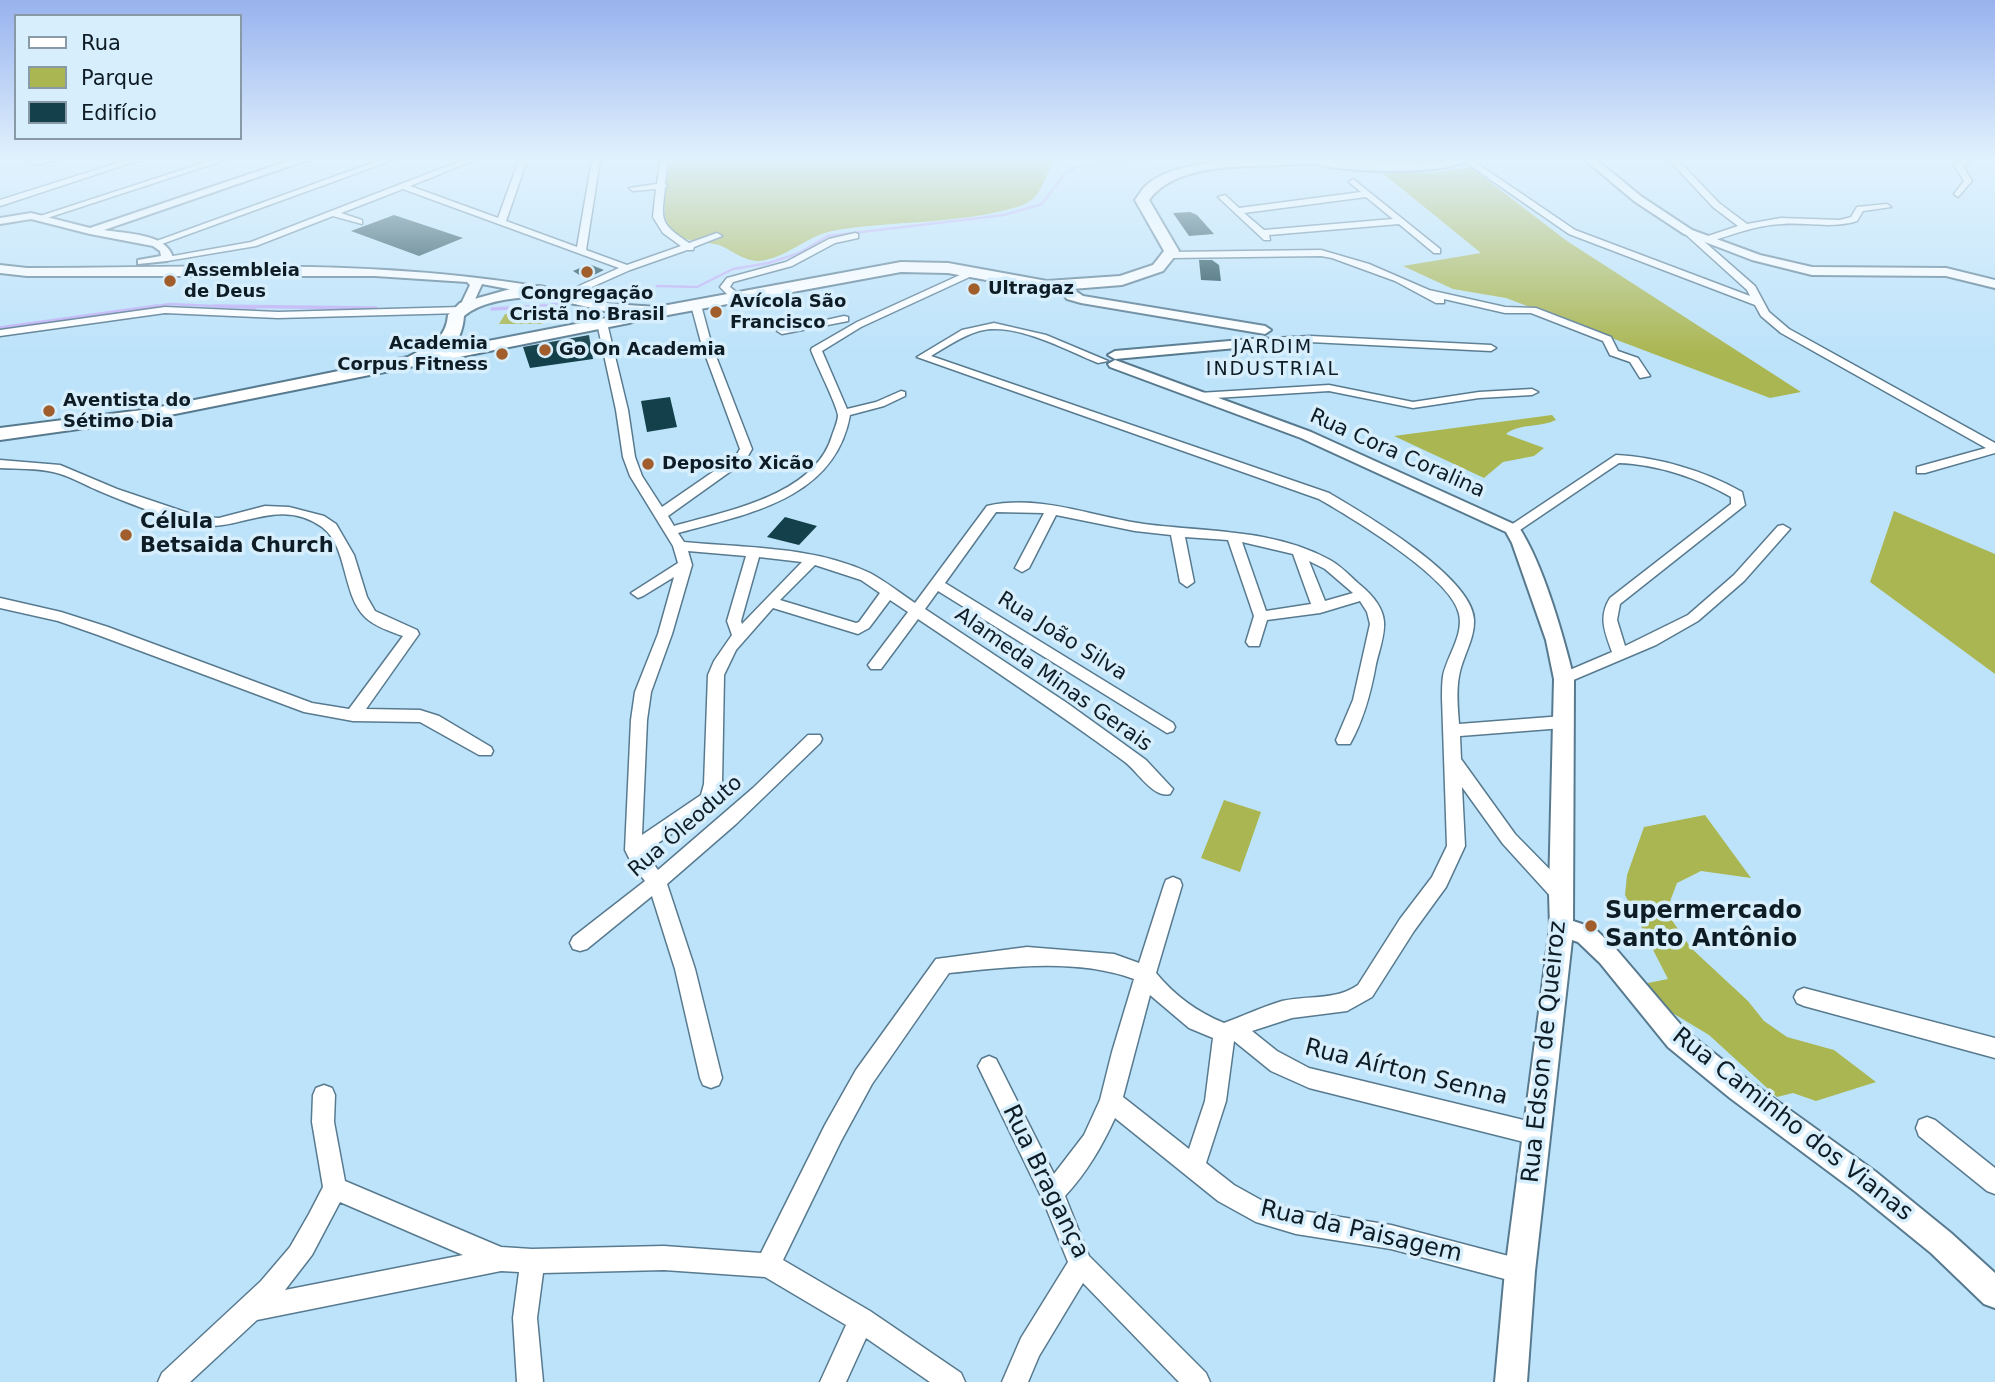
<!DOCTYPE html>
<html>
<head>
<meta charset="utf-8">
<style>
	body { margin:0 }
	#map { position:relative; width:1995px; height:1382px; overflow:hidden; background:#bde3fa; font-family:"DejaVu Sans",sans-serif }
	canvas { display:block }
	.legend { position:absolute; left:14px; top:14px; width:228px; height:126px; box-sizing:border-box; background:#d7eefc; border:2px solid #879aa6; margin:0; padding:9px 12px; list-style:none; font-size:21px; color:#0e1c25 }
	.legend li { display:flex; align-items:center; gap:14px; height:35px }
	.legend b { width:35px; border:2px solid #879aa6 }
</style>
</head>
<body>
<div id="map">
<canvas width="1995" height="1382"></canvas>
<ul class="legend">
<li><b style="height:9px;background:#fff"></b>Rua</li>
<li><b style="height:19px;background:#aab651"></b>Parque</li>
<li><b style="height:19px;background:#13404a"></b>Edifício</li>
</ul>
</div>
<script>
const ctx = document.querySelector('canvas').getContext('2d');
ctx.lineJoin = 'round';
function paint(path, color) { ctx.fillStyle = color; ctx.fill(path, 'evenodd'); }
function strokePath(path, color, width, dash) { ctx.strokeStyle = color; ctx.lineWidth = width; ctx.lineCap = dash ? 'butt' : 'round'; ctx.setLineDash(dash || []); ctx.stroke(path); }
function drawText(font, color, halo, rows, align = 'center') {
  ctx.font = font + ' "DejaVu Sans",sans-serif'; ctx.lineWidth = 7; ctx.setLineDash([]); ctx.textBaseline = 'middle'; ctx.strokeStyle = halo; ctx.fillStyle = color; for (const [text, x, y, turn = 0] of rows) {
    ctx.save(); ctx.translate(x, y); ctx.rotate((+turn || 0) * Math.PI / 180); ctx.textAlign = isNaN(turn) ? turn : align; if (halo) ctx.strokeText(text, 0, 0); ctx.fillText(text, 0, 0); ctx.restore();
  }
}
paint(new Path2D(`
	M 670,160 L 1062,160 C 1040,165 1051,197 1017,207 C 957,225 892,220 832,231 C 806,236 786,259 758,261 C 744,261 731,250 719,245 C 707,242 694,242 682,238 C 654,229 668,182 670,160 Z
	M 1470,167 L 1567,241 L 1801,392 L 1770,398 L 1506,298 L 1453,289 L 1403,266 L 1481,253 L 1380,171 L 1430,173 Z
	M 548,313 L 542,324 L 499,324 L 505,314 Z
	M 1552,415 L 1556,420 C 1539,428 1520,423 1506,434 L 1544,448 L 1534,456 L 1503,462 L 1484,478 L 1394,436 Z
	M 1894,511 L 1995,554 L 1995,674 L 1870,582 Z
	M 1224,800 L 1261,812 L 1240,872 L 1201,858 Z
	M 1705,815 L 1751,878 L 1701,871 L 1677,883 L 1669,904 L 1669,916 L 1691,948 L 1748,1001 L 1764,1021 L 1787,1037 L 1834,1050 L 1876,1082 L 1816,1101 L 1793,1093 L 1777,1097 L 1709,1035 L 1661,1006 L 1638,985 L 1668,979 L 1625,895 L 1627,875 L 1644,827 Z`), '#aab651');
strokePath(new Path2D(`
	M 657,286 L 697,287 L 733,269 L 769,263 L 799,253 L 828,236 L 1004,215 L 1042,204 L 1066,172 L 1081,166 L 1145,160
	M 144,308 L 170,304 L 255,308
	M 534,308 L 562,303`), '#c0aff6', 2.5);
strokePath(new Path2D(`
	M 214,306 L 376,308
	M 492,309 L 545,306
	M 0,328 L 157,306`), '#c0aff6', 3.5);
paint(new Path2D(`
	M 1190,212 L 1197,215 L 1214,234 L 1189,236 L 1173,213 Z
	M 394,215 L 463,238 L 419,256 L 351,231 Z
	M 1199,260 L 1212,260 L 1219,265 L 1221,281 L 1201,280 Z
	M 589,264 L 604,270 L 586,279 L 573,271 Z
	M 589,335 L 593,359 L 530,368 L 523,347 Z
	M 670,397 L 677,427 L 647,432 L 641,401 Z
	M 785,517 L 817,526 L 799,545 L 767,537 Z`), '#13404a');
const minor = new Path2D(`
	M 26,160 L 56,160 L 38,165 Z
	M 127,160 L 140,160 L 0,206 L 0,200 Z
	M 212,160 L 225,160 L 41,220 L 34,218 Z
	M 380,160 L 393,160 L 159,245 L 151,243 Z
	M 463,160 L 475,160 L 410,186 L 498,218 L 519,160 L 527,160 L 506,221 L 577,247 L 592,160 L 600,160 L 586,250 L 627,265 L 681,246 L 663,233 L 653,217 L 656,189 L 633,191 L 629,188 L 657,184 L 660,160 L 668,160 L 665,184 L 667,186 L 665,188 C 661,222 660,223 689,243 L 717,233 L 722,236 L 694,247 L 693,250 L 687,250 L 630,270 L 565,299 L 560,296 L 561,294 L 619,268 L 403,189 L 341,213 L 362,220 L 362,224 L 333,216 L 256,246 L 167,261 L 162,258 L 251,242 Z
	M 1462,160 L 1472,160 L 1575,230 L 1750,296 L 1747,290 L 1683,232 L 1691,230 L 1755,286 L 1769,312 L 1789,329 L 1995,443 L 1995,453 L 1925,473 L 1917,473 L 1917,467 L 1986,448 L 1781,333 L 1761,316 L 1755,305 L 1569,234 Z
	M 1669,160 L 1678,160 L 1719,203 L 1747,224 L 1781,218 L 1840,220 L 1851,217 L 1857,207 L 1887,204 L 1891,207 L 1863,211 L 1857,221 C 1832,229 1808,222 1782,224 C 1756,225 1732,235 1708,242 L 1705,241 L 1705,237 L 1738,226 L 1713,207 Z
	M 1962,160 L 1973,160 L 1963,166 L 1972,181 L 1958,197 L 1954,194 L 1964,181 L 1954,165 Z
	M 1353,179 L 1440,249 L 1440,253 L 1434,253 L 1399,224 L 1269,235 L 1270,240 L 1264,240 L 1218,197 L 1225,195 L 1239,208 L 1361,192 L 1349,182 ZM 1366,197 L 1393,219 L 1264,230 L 1244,213 Z
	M 855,233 L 858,234 L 858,238 L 835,243 L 792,266 L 733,282 L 730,287 L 740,295 L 740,299 L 732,299 L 720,287 L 727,278 L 786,262 L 829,239 Z
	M 1321,250 L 1369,264 L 1429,290 L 1505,307 L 1536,308 L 1611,337 L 1618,351 L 1638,358 L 1650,376 L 1640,378 L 1630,362 L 1610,355 L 1603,341 L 1531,313 L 1505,313 L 1444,299 L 1444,303 L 1436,303 L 1395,281 L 1332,258 L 1321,256 L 1171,258 L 1166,255 L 1171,252 Z
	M 973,269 L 978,272 L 976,274 L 861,327 L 822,351 L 847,409 L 876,402 L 901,391 L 905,392 L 905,396 L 884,406 L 850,415 C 835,499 748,514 678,533 L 684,542 C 745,548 813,546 870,573 C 885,581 900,593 915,603 L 987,506 C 1040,494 1093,517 1144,524 C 1206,532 1274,529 1330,560 C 1341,566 1350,576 1359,584 C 1370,593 1383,606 1384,622 C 1385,635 1379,651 1376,664 C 1371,692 1364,719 1350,744 L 1338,744 L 1336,740 L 1353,700 L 1370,624 L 1367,612 L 1360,601 L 1320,613 L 1267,620 L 1259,646 L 1249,646 L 1246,642 L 1254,616 L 1228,540 L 1185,537 L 1194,582 L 1187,587 L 1180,582 L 1171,535 L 1135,531 L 1056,515 L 1029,568 L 1022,572 L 1015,568 L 1044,513 L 996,512 L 945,583 L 1173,723 L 1175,727 L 1173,731 L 1167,733 L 938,591 L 925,609 L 1067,703 L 1146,760 L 1173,789 L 1170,794 C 1154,799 1137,771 1125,762 C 1057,712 988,666 918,619 L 881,669 L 871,669 L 868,665 L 871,661 L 908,612 L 890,600 L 869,628 L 858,634 L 773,608 L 736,650 L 724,675 L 722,784 L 715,804 L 645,852 L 658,870 L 753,788 L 808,735 L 820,735 L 822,739 L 820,743 L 736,824 L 667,884 L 695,969 L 722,1078 L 719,1085 L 711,1088 L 703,1085 L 700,1078 L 675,969 L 652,896 L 587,949 L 580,951 L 573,949 L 570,943 L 573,937 L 645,881 L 632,864 L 625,850 L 631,720 L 635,692 L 658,634 L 674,577 L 643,596 L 638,598 L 631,593 L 678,563 L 673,546 L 630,476 L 623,457 L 616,410 L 597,323 L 602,320 L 607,323 L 628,410 L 635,457 L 642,476 L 662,507 L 736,456 L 740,449 L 702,346 L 691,305 L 696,302 L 701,305 L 712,346 L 752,449 L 745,461 L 668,516 L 674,526 C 726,511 814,496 832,436 C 834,430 838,421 838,415 C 836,403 816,364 811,350 L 812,348 L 857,322 ZM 1242,542 L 1293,554 L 1311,604 L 1266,611 ZM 688,551 L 746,556 L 727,621 L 732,635 L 714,661 L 708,675 L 704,784 L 701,795 L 642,835 L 647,720 L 651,692 L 672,634 L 692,565 ZM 759,557 L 802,562 L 742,624 L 741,621 ZM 1309,561 L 1325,569 L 1353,593 L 1325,601 ZM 815,565 L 861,580 L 880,593 L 859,622 L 856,623 L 780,600 Z
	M 165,307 L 278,312 L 461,307 L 466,310 L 461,313 L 278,318 L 165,313 L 0,336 L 0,330 Z
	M 844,316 L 848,317 L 848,321 L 782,334 L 777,331 Z
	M 994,323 L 1046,335 L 1108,361 L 1098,363 C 1066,350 1014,321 979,331 C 962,336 946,347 931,356 L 1329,493 C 1363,513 1473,577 1474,620 C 1475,639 1462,657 1459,676 C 1456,692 1458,709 1459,724 L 1563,716 L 1569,718 L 1571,722 L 1569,726 L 1563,728 L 1460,736 L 1461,759 L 1515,834 L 1567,887 L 1569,893 L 1567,899 L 1560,901 L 1553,899 L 1503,844 L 1462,787 L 1465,846 L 1446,887 L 1414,931 L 1372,997 L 1347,1011 L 1292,1018 L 1252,1031 L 1277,1051 L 1309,1068 L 1536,1123 L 1544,1126 L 1547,1134 L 1544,1142 L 1536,1145 L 1309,1088 L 1271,1071 L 1234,1041 L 1226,1101 L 1206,1163 L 1234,1185 L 1261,1200 L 1296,1210 L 1391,1225 L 1520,1259 L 1529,1262 L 1532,1271 L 1529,1280 L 1520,1283 L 1391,1249 L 1296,1234 L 1256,1222 L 1218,1201 L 1115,1118 C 1101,1148 1087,1172 1065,1196 L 1089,1256 L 1206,1373 L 1210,1382 L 1179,1382 L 1083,1283 L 1039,1356 L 1028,1382 L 1002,1382 L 1021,1338 L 1068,1262 L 1043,1200 L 978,1066 L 982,1059 L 989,1056 L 996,1059 L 1054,1174 L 1084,1135 L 1100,1100 L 1112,1052 L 1134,979 C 1076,958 1009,967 949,973 L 872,1084 L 841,1141 L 783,1260 L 870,1311 L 961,1373 L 965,1382 L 930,1382 L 866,1338 L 846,1382 L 820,1382 L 846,1325 L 765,1277 L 664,1270 L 543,1273 L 537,1318 L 543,1382 L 517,1382 L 513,1318 L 519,1272 L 501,1271 L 257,1320 L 190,1382 L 158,1382 L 162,1373 L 261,1281 L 290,1247 L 309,1214 L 323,1187 L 312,1122 L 313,1095 L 316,1088 L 324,1085 L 332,1088 L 335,1095 L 334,1122 L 345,1181 L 501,1247 L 532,1249 L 664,1246 L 761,1253 L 825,1125 L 856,1070 L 936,959 L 1027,947 L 1114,954 L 1139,963 L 1164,885 L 1166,880 L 1173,877 L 1180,880 L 1182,885 L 1156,973 C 1175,996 1197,1012 1224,1023 C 1243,1016 1262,1007 1282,1001 C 1308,995 1335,1001 1358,985 L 1400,919 L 1432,877 L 1447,846 L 1442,698 C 1442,691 1442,683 1443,676 C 1447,656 1464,635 1459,614 C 1452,578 1352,518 1319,499 L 917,357 L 962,330 ZM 1150,995 L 1189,1028 L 1213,1038 L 1205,1101 L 1189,1149 L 1123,1097 ZM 340,1202 L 463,1255 L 285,1290 L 312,1255 Z
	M 1310,336 L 1491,345 L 1496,348 L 1491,351 L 1310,342 L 1272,344 L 1267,341 L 1272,338 Z
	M 1329,385 L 1413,402 L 1479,392 L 1532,389 L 1538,392 L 1532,395 L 1479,398 L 1413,408 L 1329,391 L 1199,399 L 1193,396 L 1199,393 Z
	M 1616,455 C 1657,457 1706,471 1742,492 L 1745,505 L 1620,604 L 1617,620 L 1625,646 L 1688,615 L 1734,575 L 1778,526 L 1783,525 L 1790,529 L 1744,581 L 1698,621 L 1656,645 L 1564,684 L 1558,683 L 1556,679 L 1558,675 L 1612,652 C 1605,632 1598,617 1610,598 L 1731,504 L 1731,497 C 1699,478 1655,464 1619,463 L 1517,532 L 1512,533 L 1505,529 Z
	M 0,460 L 60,465 L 117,489 L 200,517 L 219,518 L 265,506 L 289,507 L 324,516 L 336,524 L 354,555 L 367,597 L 375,611 L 417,630 L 419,634 L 366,709 L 420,710 L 439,716 L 491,747 L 493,751 L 491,755 L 479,755 L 420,722 L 353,721 L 304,712 L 98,635 L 58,621 L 0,608 L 0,598 L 61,612 L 108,627 L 312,703 L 349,709 L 403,636 C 391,632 374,626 365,617 C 342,595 348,546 322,527 C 278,496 240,532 198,525 C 171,520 123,501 97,490 C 83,484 68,475 53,472 C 36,468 17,469 0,468 Z
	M 1804,988 L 1995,1038 L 1995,1058 L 1804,1006 L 1797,1003 L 1794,997 L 1797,991 Z
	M 1927,1117 L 1935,1120 L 1995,1168 L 1995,1194 L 1987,1191 L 1919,1136 L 1916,1128 L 1919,1120 Z`);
const tertiary = new Path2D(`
	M 291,160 L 307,160 L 104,230 C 126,234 167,233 173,258 L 167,261 L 138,264 L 138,260 L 161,256 L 160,251 L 153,246 L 90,234 L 31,219 L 0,224 L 0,218 L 31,213 L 90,228 Z
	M 1585,160 L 1597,160 L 1642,197 L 1692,230 L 1760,255 L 1812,267 L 1946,268 L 1995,280 L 1995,288 L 1946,276 L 1812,275 L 1752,260 L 1684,234 L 1634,201 Z
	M 0,265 L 27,268 C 198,268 371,258 540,287 L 546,291 L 540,295 L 482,284 L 472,306 L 466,310 L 460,306 L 470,285 L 467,282 L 375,276 L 27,276 L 0,273 Z
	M 1063,283 L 1083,296 L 1265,326 L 1271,330 L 1265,334 L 1081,303 L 1067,299 L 1057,287 Z
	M 1264,338 L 1269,339 L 1269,345 L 1115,359 L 1108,355 L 1115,351 Z
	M 1115,360 L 1311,432 L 1518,526 C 1543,563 1563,635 1574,679 L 1573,921 L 1594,928 L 1616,949 L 1686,1031 L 1748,1080 L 1876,1172 L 1951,1233 L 1995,1273 L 1995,1308 L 1984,1304 L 1931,1253 L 1856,1192 L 1730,1098 L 1668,1047 L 1600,963 L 1578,942 L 1572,940 L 1535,1271 L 1527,1382 L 1495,1382 L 1505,1271 L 1550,927 L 1549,893 L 1554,679 L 1546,640 L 1512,543 L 1506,532 L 1301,438 L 1110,367 L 1108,364 Z`);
const primary = new Path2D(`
	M 1343,160 L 1421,163 L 1467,160 C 1446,176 1341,172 1316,164 C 1307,162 1293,165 1284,165 C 1242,167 1176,163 1149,200 L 1179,251 L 1163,271 L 1122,285 L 1047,291 L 948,273 L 901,272 L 657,317 L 635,315 L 635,321 L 629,323 L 150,419 L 0,440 L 0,428 L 150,409 L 408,357 C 429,346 446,340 448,315 L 460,303 L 514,288 L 540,286 L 611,304 L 657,307 L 901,262 L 948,263 L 1047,281 L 1120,276 L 1153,265 L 1164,251 L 1135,200 C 1139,195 1143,187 1149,183 C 1189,152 1293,160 1343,160 ZM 540,296 L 622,315 L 447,349 C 459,343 463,329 464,316 C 482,300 516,298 540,296 Z`);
strokePath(minor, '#587a8f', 3);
strokePath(tertiary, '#587a8f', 4);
strokePath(primary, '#587a8f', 4);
paint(minor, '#fff');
paint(tertiary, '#fff');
paint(primary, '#fff');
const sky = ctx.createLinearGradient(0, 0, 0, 354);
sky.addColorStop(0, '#98b2ee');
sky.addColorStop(0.45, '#e1f2fd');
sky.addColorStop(1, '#e1f2fd00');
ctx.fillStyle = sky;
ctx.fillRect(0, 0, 1995, 354);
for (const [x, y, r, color] of [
	[587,272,7,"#a15e2c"],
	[170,281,7,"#a15e2c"],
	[974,289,7,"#a15e2c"],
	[716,312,7,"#a15e2c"],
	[545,350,7,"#a15e2c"],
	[502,354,7,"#a15e2c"],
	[49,411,7,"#a15e2c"],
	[648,464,7,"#a15e2c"],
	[126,535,7,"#a15e2c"],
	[1591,926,7,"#a15e2c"]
]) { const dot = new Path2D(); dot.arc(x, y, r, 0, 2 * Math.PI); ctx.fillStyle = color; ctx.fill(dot); strokePath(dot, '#d7eefc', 2.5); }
drawText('bold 18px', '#0e1c25', '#d7eefc', [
	["Assembleia",184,271],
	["de Deus",184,292],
	["Ultragaz",988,289],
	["Congregação",587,294,"center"],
	["Cristã no Brasil",587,315,"center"],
	["Avícola São",730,302],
	["Francisco",730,323],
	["Academia",488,344,"right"],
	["Corpus Fitness",488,365,"right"],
	["Go On Academia",559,350],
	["Aventista do",63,401],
	["Sétimo Dia",63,422],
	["Deposito Xicão",662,464]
], 'left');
ctx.letterSpacing = '2px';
drawText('19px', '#0e1c25', '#d7eefc', [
	["JARDIM",1273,348],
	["INDUSTRIAL",1273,370]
]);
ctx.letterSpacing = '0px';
drawText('21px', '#0e1c25', '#d7eefc', [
	["Rua Cora Coralina",1397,454,24],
	["Rua João Silva",1062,637,32],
	["Alameda Minas Gerais",1053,680,35],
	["Rua Óleoduto",686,827,-41]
]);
drawText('bold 21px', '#0e1c25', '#d7eefc', [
	["Célula",140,523],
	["Betsaida Church",140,547]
], 'left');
drawText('bold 24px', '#0e1c25', '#d7eefc', [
	["Supermercado",1605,912],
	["Santo Antônio",1605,940]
], 'left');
drawText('24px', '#0e1c25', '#d7eefc', [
	["Rua Edson de Queiroz",1545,1052,-84],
	["Rua Aírton Senna",1406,1073,14],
	["Rua Caminho dos Vianas",1792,1125,38],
	["Rua Bragança",1045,1182,64],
	["Rua da Paisagem",1361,1232,13]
]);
</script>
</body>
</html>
